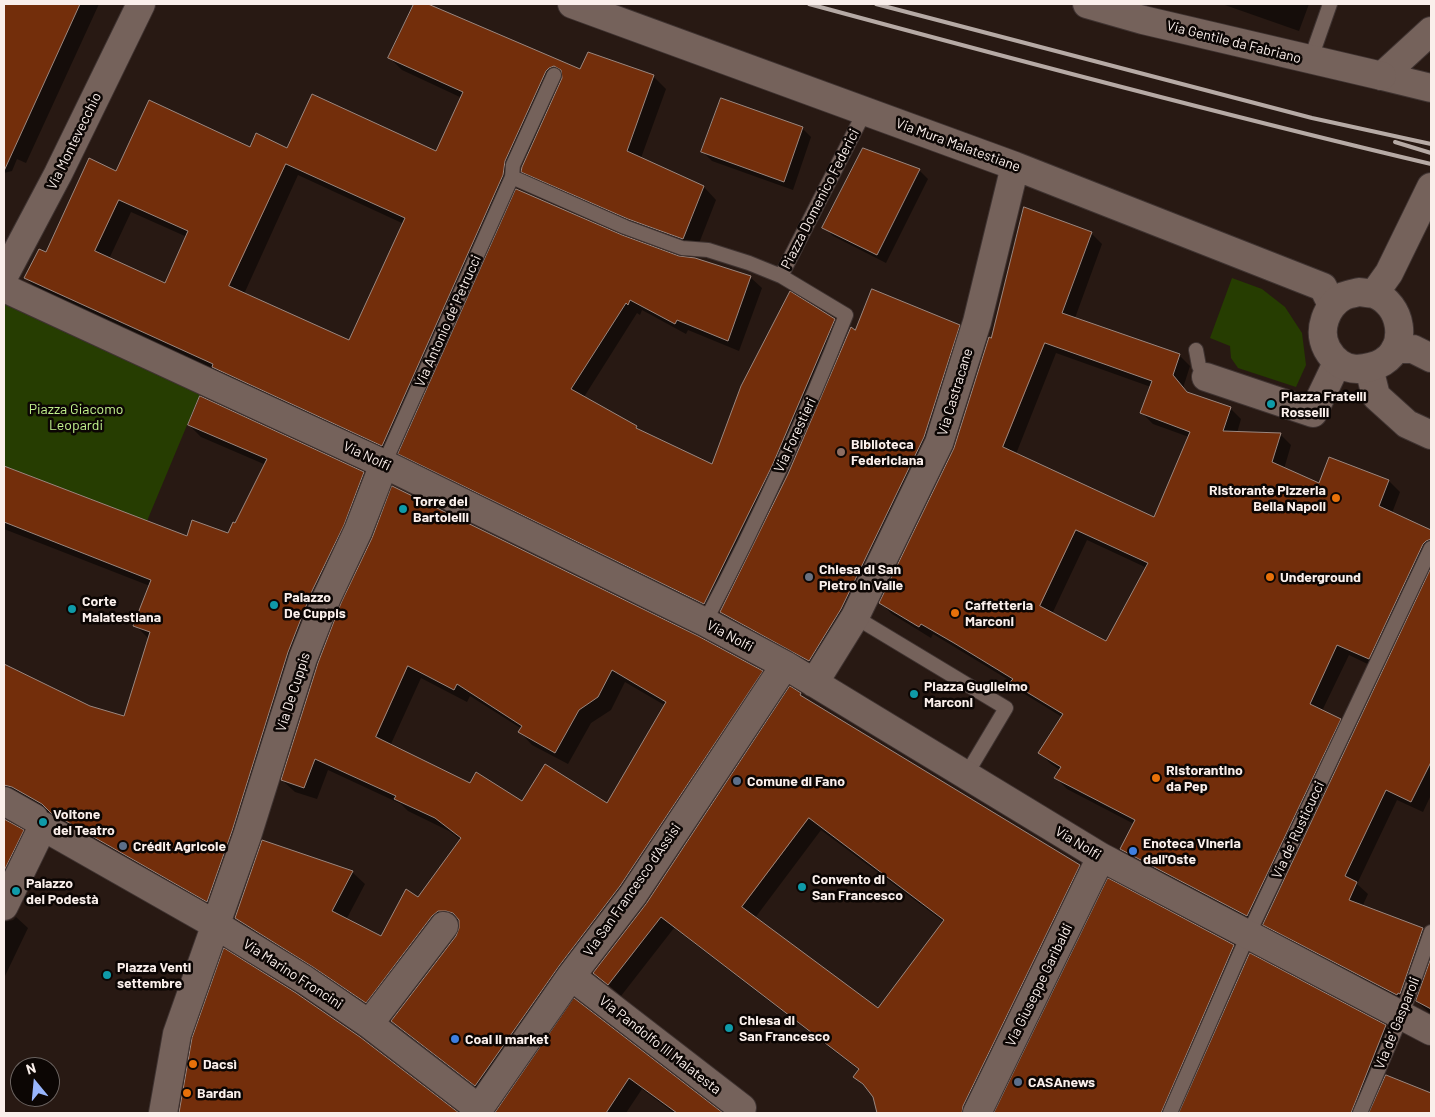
<!DOCTYPE html>
<html>
<head>
<meta charset="utf-8">
<style>
	body { margin:0 }
	#map { position:relative; width:1435px; height:1117px; overflow:hidden; background:#281913; font-family:Barlow,sans-serif }
	canvas { display:block }
	.frame { position:absolute; inset:0; border:5px solid #faefeb; pointer-events:none }
	.north { position:absolute; left:10px; top:1057px; width:50px; height:50px; box-sizing:border-box; background:#0c0604; border:1px solid #6b6360; border-radius:50%; rotate:343deg; font-size:14px; font-weight:700; line-height:20px; text-align:center; color:#faefeb }
	.north::after { content:''; display:block; margin:auto; width:18px; height:22px; background:#98b5fd; clip-path:polygon(50% 0,100% 100%,50% 72%,0 100%) }
</style>
</head>
<body>
<div id="map">
<canvas width="1435" height="1117"></canvas>
<div class="frame"></div>
<div class="north">N</div>
</div>
<script>
const ctx = document.querySelector('canvas').getContext('2d');
ctx.lineJoin = 'round';
function paint(path, color) { ctx.fillStyle = color; ctx.fill(path, 'evenodd'); }
function strokePath(path, color, width, dash) { ctx.strokeStyle = color; ctx.lineWidth = width; ctx.lineCap = dash ? 'butt' : 'round'; ctx.setLineDash(dash || []); ctx.stroke(path); }
function drawText(font, color, halo, rows, align = 'center') {
  ctx.font = font + ' Barlow,sans-serif'; ctx.lineWidth = 5; ctx.setLineDash([]); ctx.textBaseline = 'middle'; ctx.strokeStyle = halo; ctx.fillStyle = color; for (const [text, x, y, turn = 0] of rows) {
    ctx.save(); ctx.translate(x, y); ctx.rotate((+turn || 0) * Math.PI / 180); ctx.textAlign = isNaN(turn) ? turn : align; if (halo) ctx.strokeText(text, 0, 0); ctx.fillText(text, 0, 0); ctx.restore();
  }
}
paint(new Path2D(`
	M 1232,278 L 1262,289 L 1285,307 L 1302,333 L 1306,365 L 1296,387 L 1238,368 L 1231,358 L 1230,346 L 1210,338 Z
	M 4,304 L 200,394 L 147,521 L 4,466 Z`), '#263d01');
paint(new Path2D(`
	M 4,4 L 99,4 L 26,163 L 17,159 L 12,171 L 4,173 Z
	M 415,4 L 425,4 L 581,71 L 653,76 L 666,89 L 641,158 L 704,187 L 716,200 L 696,251 L 535,184 L 523,171 L 529,155 L 526,154 L 517,174 L 515,188 L 395,457 L 38,291 L 26,278 L 117,173 L 251,148 L 437,153 L 462,98 L 402,70 L 390,58 ZM 298,175 L 404,224 L 350,341 L 244,294 ZM 131,212 L 187,237 L 165,284 L 109,259 Z
	M 1222,4 L 1309,4 L 1299,31 Z
	M 802,128 L 811,137 L 793,190 L 712,161 L 703,152 Z
	M 864,149 L 919,170 L 928,179 L 886,263 L 833,236 L 824,227 Z
	M 1091,233 L 1102,244 L 1075,318 L 1179,355 L 1190,366 L 1183,388 L 1189,394 L 1230,408 L 1241,419 L 1237,433 L 1280,434 L 1291,445 L 1284,469 L 1320,485 L 1330,458 L 1389,481 L 1400,492 L 1392,513 L 1431,531 L 1431,561 L 1380,670 L 1349,655 L 1322,711 L 1340,720 L 1351,731 L 1258,927 L 1133,860 L 1122,849 L 1134,824 L 1067,789 L 1056,778 L 1060,770 L 1051,764 L 1040,753 L 1062,717 L 1023,693 L 1012,682 L 966,654 L 933,634 L 931,638 L 892,614 L 881,603 L 955,448 L 992,340 ZM 1056,353 L 1151,387 L 1142,413 L 1153,424 L 1189,437 L 1154,519 L 1016,454 ZM 1087,540 L 1147,568 L 1107,643 L 1052,614 Z
	M 622,236 L 679,257 L 750,277 L 762,288 L 739,351 L 688,330 L 686,334 L 642,310 L 640,315 L 637,313 L 584,397 L 637,427 L 642,432 L 712,466 L 834,320 L 845,331 L 716,614 L 411,464 L 400,453 Z
	M 959,326 L 973,340 L 823,675 L 735,626 L 721,612 L 789,474 L 856,331 Z
	M 189,425 L 363,473 L 376,486 L 220,913 L 70,831 L 56,817 L 25,799 L 4,805 L 4,665 L 90,707 L 125,718 L 149,639 L 135,625 L 150,586 L 4,529 L 4,467 L 187,537 L 228,535 L 236,524 L 266,465 L 201,437 Z
	M 1431,571 L 1431,795 L 1423,812 L 1397,800 L 1357,884 L 1368,894 L 1362,907 L 1423,929 L 1431,937 L 1410,1006 L 1275,935 L 1264,924 Z
	M 319,664 L 762,672 L 774,684 L 489,1098 L 405,1034 L 393,1021 L 458,936 L 460,923 L 451,924 L 379,1014 L 249,931 L 236,918 L 352,872 L 365,884 L 346,920 L 382,938 L 418,898 L 461,840 L 449,831 L 408,811 L 401,804 L 328,770 L 317,799 L 295,792 L 282,780 ZM 421,678 L 467,702 L 470,696 L 522,729 L 520,732 L 532,745 L 568,764 L 591,723 L 611,710 L 625,682 L 666,706 L 607,805 L 522,803 L 471,784 L 390,746 Z
	M 790,688 L 806,700 L 1079,866 L 1091,878 L 977,1113 L 878,1113 L 874,1096 L 855,1077 L 860,1071 L 674,928 L 621,996 L 595,973 L 647,904 ZM 821,830 L 944,922 L 878,1010 L 755,918 Z
	M 4,820 L 23,831 L 35,844 L 4,908 Z
	M 1109,880 L 1233,946 L 1246,958 L 1178,1113 L 996,1113 Z
	M 16,917 L 28,928 L 4,978 L 4,922 L 13,920 Z
	M 1250,955 L 1385,1026 L 1397,1038 L 1367,1113 L 1181,1113 Z
	M 1431,961 L 1431,1014 L 1417,1002 Z
	M 575,1000 L 721,1113 L 674,1113 L 642,1089 L 626,1113 L 496,1113 Z
	M 193,1038 L 359,1038 L 457,1113 L 180,1113 Z
	M 1387,1076 L 1431,1095 L 1431,1093 L 1431,1113 L 1371,1113 Z`), '#0007');
const building = new Path2D(`
	M 4,4 L 80,4 L 4,171 Z
	M 414,4 L 428,4 L 580,69 L 588,52 L 654,75 L 627,151 L 704,186 L 683,239 L 628,219 L 521,172 L 522,167 L 562,78 L 561,70 L 554,66 L 549,68 L 546,71 L 505,161 L 503,175 L 382,446 L 212,367 L 213,364 L 24,278 L 39,249 L 46,252 L 89,158 L 116,171 L 149,100 L 250,147 L 256,133 L 287,148 L 312,94 L 436,151 L 463,92 L 388,58 ZM 286,164 L 405,218 L 349,340 L 229,286 ZM 119,200 L 188,231 L 165,283 L 95,251 Z
	M 721,98 L 803,127 L 784,182 L 701,152 Z
	M 863,148 L 920,169 L 877,255 L 822,228 Z
	M 516,189 L 622,235 L 679,256 L 695,258 L 751,276 L 728,341 L 677,320 L 675,324 L 630,300 L 628,305 L 626,303 L 571,389 L 637,426 L 636,428 L 712,464 L 741,386 L 790,291 L 835,319 L 772,466 L 704,604 L 398,454 Z
	M 1024,207 L 1092,232 L 1062,313 L 1180,354 L 1173,375 L 1187,392 L 1231,407 L 1223,431 L 1281,433 L 1272,462 L 1319,483 L 1329,457 L 1389,480 L 1379,506 L 1431,530 L 1431,539 L 1426,541 L 1423,544 L 1369,659 L 1337,645 L 1310,704 L 1341,719 L 1247,916 L 1120,849 L 1135,820 L 1054,778 L 1061,767 L 1038,753 L 1063,714 L 1010,682 L 1013,679 L 954,643 L 921,624 L 919,627 L 879,603 L 954,448 L 989,337 L 991,338 ZM 1045,343 L 1152,381 L 1140,413 L 1190,432 L 1154,517 L 1003,447 ZM 1076,530 L 1148,563 L 1106,641 L 1040,606 Z
	M 872,289 L 960,325 L 924,437 L 841,609 L 809,661 L 720,612 L 788,474 L 851,327 L 855,330 Z
	M 200,396 L 364,472 L 344,525 L 312,591 L 288,652 L 232,831 L 207,902 L 64,820 L 56,818 L 42,804 L 12,787 L 4,785 L 4,664 L 90,706 L 124,716 L 150,632 L 133,626 L 151,580 L 4,522 L 4,466 L 187,536 L 192,520 L 228,533 L 233,522 L 235,523 L 267,459 L 188,425 Z
	M 392,486 L 698,636 L 763,671 L 620,886 L 559,966 L 475,1086 L 391,1021 L 456,936 L 459,928 L 459,920 L 453,913 L 446,911 L 438,911 L 432,916 L 366,1003 L 313,967 L 235,918 L 262,840 L 353,871 L 332,911 L 381,936 L 406,889 L 418,897 L 461,838 L 435,818 L 394,799 L 396,796 L 315,759 L 304,788 L 281,780 L 318,663 L 341,603 L 372,538 ZM 408,666 L 454,690 L 457,684 L 522,726 L 518,732 L 555,753 L 579,710 L 598,697 L 612,670 L 666,702 L 607,803 L 545,764 L 522,801 L 476,772 L 470,783 L 376,737 Z
	M 1431,568 L 1431,762 L 1411,802 L 1386,790 L 1345,876 L 1357,882 L 1349,900 L 1423,928 L 1400,994 L 1398,993 L 1397,995 L 1263,925 Z
	M 790,686 L 801,693 L 800,695 L 1080,865 L 963,1106 L 962,1113 L 877,1113 L 873,1097 L 863,1084 L 853,1077 L 859,1069 L 661,917 L 608,985 L 593,973 L 646,904 ZM 809,818 L 944,920 L 878,1008 L 742,907 Z
	M 4,819 L 24,830 L 4,871 Z
	M 1108,878 L 1234,945 L 1161,1113 L 994,1113 Z
	M 224,948 L 296,993 L 360,1037 L 459,1113 L 179,1113 L 192,1038 Z
	M 1250,953 L 1386,1025 L 1351,1113 L 1179,1113 Z
	M 1431,958 L 1431,1009 L 1416,1001 Z
	M 574,998 L 723,1113 L 677,1113 L 629,1078 L 606,1113 L 495,1113 Z
	M 1386,1075 L 1431,1093 L 1431,1113 L 1369,1113 Z`);
paint(building, '#732e0b');
strokePath(building, '#9b877f', 1);
const lane = new Path2D(`
	M 1310,61 L 1330,4
	M 512,177 L 625,227 L 682,248 L 708,250 L 749,263 L 781,276 L 865,111
	M 1196,350 L 1199,366 L 1206,377
	M 384,464 L 512,177 L 513,165 L 554,75
	M 855,617 L 1006,708 L 966,775
	M 705,622 C 757,522 805,419 846,315 L 781,276
	M 1170,1113 L 1248,935 L 1431,548
	M 1360,1113 L 1401,1017 L 1431,932`);
const street = new Path2D(`
	M 572,4 L 1015,166 L 1323,287 L 1332,305
	M 1382,76 L 1431,31
	M 1382,76 L 1431,88
	M 4,276 L 58,174 L 141,4
	M 4,288 L 384,464 L 705,622 L 785,665 L 1101,857 L 1431,1031
	M 1369,368 L 1376,396 L 1407,424 L 1431,435
	M 1206,377 L 1313,413 L 1337,363
	M 814,683 L 855,617 L 939,443 L 977,322 L 1015,166
	M 4,801 L 34,818
	M 56,834 L 216,925 L 305,980 L 369,1024 L 478,1108
	M 4,906 L 43,826
	M 571,976 L 742,1108
	M 369,1024 L 444,926
	M 163,1113 L 177,1034 L 247,836 L 303,658 L 327,597 L 358,531 L 384,464
	M 476,1113 L 571,976 L 633,895 L 785,665
	M 977,1113 L 1101,857`);
const secondary = new Path2D(`
	M 1087,4 L 1143,20 L 1382,76
	M 1359,292 C 1364,293 1370,293 1374,294 C 1402,304 1409,346 1383,362 C 1375,367 1367,368 1357,369 C 1344,369 1333,360 1327,349 C 1317,330 1326,306 1344,296 C 1349,294 1355,293 1359,292 Z
	M 1374,294 L 1389,273 L 1431,187
	M 1395,349 L 1413,349 L 1431,358`);
strokePath(lane, '#3f3331', 16);
strokePath(street, '#3f3331', 30);
strokePath(secondary, '#3f3331', 30);
strokePath(lane, '#75625b', 14);
strokePath(street, '#75625b', 28);
strokePath(secondary, '#75625b', 28);
strokePath(new Path2D(`
	M 809,4 C 1016,60 1223,115 1431,164
	M 876,4 L 1312,118 L 1431,144
	M 1395,142 L 1431,153`), '#b6aaa5', 4);
for (const [x, y, r, color] of [
	[1271,404,5,"#0f9aa8"],
	[841,452,5,"#8d6e63"],
	[1336,498,5,"#e8710a"],
	[403,509,5,"#0f9aa8"],
	[809,577,5,"#6b7280"],
	[1270,577,5,"#e8710a"],
	[274,605,5,"#0f9aa8"],
	[72,609,5,"#0f9aa8"],
	[955,613,5,"#e8710a"],
	[914,694,5,"#0f9aa8"],
	[1156,778,5,"#e8710a"],
	[737,781,5,"#5c6f8a"],
	[43,822,5,"#0f9aa8"],
	[123,846,5,"#5c6f8a"],
	[1133,851,5,"#3f7fe0"],
	[802,887,5,"#0f9aa8"],
	[16,891,5,"#0f9aa8"],
	[107,975,5,"#0f9aa8"],
	[729,1028,5,"#0f9aa8"],
	[455,1039,5,"#3f7fe0"],
	[193,1064,5,"#e8710a"],
	[1018,1082,5,"#5c6f8a"],
	[187,1093,5,"#e8710a"]
]) { const dot = new Path2D(); dot.arc(x, y, r, 0, 2 * Math.PI); ctx.fillStyle = color; ctx.fill(dot); strokePath(dot, '#0c0604', 2); }
drawText('14px', '#faefeb', '#0c0604', [
	["Via Gentile da Fabriano",1234,42,14],
	["Via Montevecchio",74,141,-64],
	["Via Mura Malatestiane",958,145,20],
	["Piazza Domenico Federici",820,199,-63],
	["Via Antonio de' Petrucci",448,321,-66],
	["Via Castracane",955,392,-73],
	["Via Forestieri",795,435,-65],
	["Via Nolfi",367,456,25],
	["Via Nolfi",730,636,28],
	["Via De Cuppis",293,692,-72],
	["Via de' Rusticucci",1298,830,-65],
	["Via Nolfi",1078,843,31],
	["Via San Francesco d'Assisi",632,890,-55],
	["Via Marino Froncini",293,974,33],
	["Via Giuseppe Garibaldi",1039,985,-64],
	["Via de' Gasparoli",1397,1023,-68],
	["Via Pandolfo III Malatesta",660,1045,38]
]);
drawText('bold 14px', '#faefeb', '#0c0604', [
	["Piazza Fratelli",1281,396],
	["Rosselli",1281,412],
	["Biblioteca",851,444],
	["Federiciana",851,460],
	["Ristorante Pizzeria",1326,490,"right"],
	["Bella Napoli",1326,506,"right"],
	["Torre dei",413,501],
	["Bartolelli",413,517],
	["Chiesa di San",819,569],
	["Pietro in Valle",819,585],
	["Underground",1280,577],
	["Palazzo",284,597],
	["De Cuppis",284,613],
	["Corte",82,601],
	["Malatestiana",82,617],
	["Caffetteria",965,605],
	["Marconi",965,621],
	["Piazza Guglielmo",924,686],
	["Marconi",924,702],
	["Ristorantino",1166,770],
	["da Pep",1166,786],
	["Comune di Fano",747,781],
	["Voltone",53,814],
	["del Teatro",53,830],
	["Enoteca Vineria",1143,843],
	["dall'Oste",1143,859],
	["Crédit Agricole",133,846],
	["Convento di",812,879],
	["San Francesco",812,895],
	["Palazzo",26,883],
	["del Podestà",26,899],
	["Piazza Venti",117,967],
	["settembre",117,983],
	["Chiesa di",739,1020],
	["San Francesco",739,1036],
	["Coal il market",465,1039],
	["Dacsì",203,1064],
	["CASAnews",1028,1082],
	["Bardan",197,1093]
], 'left');
drawText('14px', '#c2f28e', '#0c0604', [
	["Piazza Giacomo",76,409],
	["Leopardi",76,425]
]);
</script>
</body>
</html>
